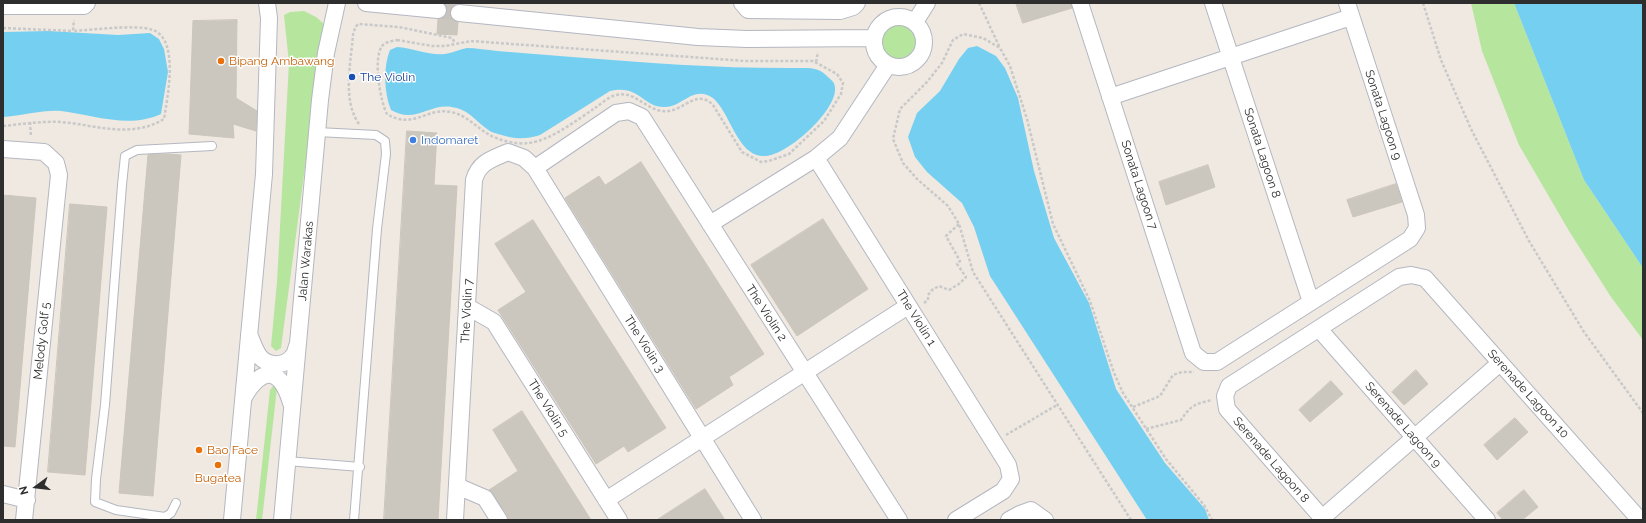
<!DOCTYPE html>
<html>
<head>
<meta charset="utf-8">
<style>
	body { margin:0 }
	#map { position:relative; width:1646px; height:523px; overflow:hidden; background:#efe9e1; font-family:Raleway,sans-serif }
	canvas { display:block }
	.frame { position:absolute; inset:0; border:4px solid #2e2e2e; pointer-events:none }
	.north { position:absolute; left:16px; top:467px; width:40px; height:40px; -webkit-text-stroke:3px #fff; paint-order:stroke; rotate:255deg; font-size:11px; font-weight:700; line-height:16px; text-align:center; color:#2e2e2e }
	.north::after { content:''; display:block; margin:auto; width:14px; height:18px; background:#2e2e2e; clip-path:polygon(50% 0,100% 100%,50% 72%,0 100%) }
</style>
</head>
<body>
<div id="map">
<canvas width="1646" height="523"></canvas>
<div class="frame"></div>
<div class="north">N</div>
</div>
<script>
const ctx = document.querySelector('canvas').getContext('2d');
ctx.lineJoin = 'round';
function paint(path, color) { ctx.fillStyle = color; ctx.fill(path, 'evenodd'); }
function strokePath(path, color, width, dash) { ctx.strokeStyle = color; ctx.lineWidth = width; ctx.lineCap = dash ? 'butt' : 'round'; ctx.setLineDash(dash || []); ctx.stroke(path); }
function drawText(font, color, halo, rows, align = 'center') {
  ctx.font = font + ' Raleway,sans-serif'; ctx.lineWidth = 3; ctx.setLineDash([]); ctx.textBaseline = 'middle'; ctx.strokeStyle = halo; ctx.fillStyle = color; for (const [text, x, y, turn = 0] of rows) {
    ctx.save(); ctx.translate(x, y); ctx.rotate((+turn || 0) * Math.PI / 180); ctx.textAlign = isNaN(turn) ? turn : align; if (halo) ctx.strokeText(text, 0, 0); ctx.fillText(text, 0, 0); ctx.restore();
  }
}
paint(new Path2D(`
	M 1471,3 L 1514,3 L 1584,180 L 1643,268 L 1643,340 L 1611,297 L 1569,231 L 1519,145 L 1482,51 Z
	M 304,11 L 316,17 L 324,24 L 281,348 L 276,351 L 271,346 L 277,282 L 289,63 L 284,15 L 290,12 Z
	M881 41a18 18 0 1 1 36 0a18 18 0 1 1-36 0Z
	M 274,385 L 277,388 L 262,520 L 256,520 L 270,390 Z`), '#b6e59e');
paint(new Path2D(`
	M 1514,3 L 1643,3 L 1643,268 L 1584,180 Z
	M 49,31 L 118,35 L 150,33 L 159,39 L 164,49 L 168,72 L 161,114 C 128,129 95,115 61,111 C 48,109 18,116 3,117 L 3,32 Z
	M 977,46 L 996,56 L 1005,68 L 1018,98 L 1034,171 L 1054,238 L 1089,303 L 1116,389 L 1165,463 L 1205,509 L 1209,520 L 1147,520 L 990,276 L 974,227 L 962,203 L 927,172 L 915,157 L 908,137 L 917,113 L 940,91 L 959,59 L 968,48 Z
	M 397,47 C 413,48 430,56 445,54 C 453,53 460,49 467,48 C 476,48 487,50 497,51 C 522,53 547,55 572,57 C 649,63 727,69 804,68 C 814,68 820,69 827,76 C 831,80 835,82 835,88 C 837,111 785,158 763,156 C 734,155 729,102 707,95 C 691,89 681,107 665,107 C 643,108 640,84 610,91 L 540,135 C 524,140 514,139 498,134 C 495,133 490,132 487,129 C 476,121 470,112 457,108 C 431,100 417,125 391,110 C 384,93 383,67 390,50 Z`), '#75cff0');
const building = new Path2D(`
	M 444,3 L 459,3 L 452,7 L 450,12 L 453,20 L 458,22 L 457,35 L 437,34 L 438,19 L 445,16 L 447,11 Z
	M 1016,3 L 1071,3 L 1072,8 L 1023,23 Z
	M 237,20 L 236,98 L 257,111 L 256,131 L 233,124 L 234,138 L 189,134 L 193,21 Z
	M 407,131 L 437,133 L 434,185 L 457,186 L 438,520 L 384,520 Z
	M 168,154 L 181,155 L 153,496 L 119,493 L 148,155 Z
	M 641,162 L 764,354 L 729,377 L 733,385 L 696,409 L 565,198 L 599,176 L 605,185 Z
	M 1208,165 L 1215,187 L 1166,205 L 1159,182 Z
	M 1396,184 L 1402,202 L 1353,217 L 1347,200 Z
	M 3,195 L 36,198 L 15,447 L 3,446 Z
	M 70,204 L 107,207 L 85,475 L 48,472 Z
	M 823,219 L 868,289 L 797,336 L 751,265 Z
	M 533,220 L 666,428 L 628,452 L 624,446 L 596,464 L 498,310 L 526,292 L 495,244 Z
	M 1416,370 L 1428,384 L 1404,405 L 1392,392 Z
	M 1331,381 L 1343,394 L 1310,422 L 1299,410 Z
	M 522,411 L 591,520 L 509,520 L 507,515 L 489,490 L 518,471 L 493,430 Z
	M 1515,418 L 1528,432 L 1497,460 L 1484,445 Z
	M 705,489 L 725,520 L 657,520 Z
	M 1524,490 L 1538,507 L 1522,520 L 1503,520 L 1497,513 Z`);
paint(building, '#cbc7bf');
strokePath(building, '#cbc5ba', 1);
strokePath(new Path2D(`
	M 438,10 L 459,13`), '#c8c4bd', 16, [16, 8]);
const lane = new Path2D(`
	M 317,132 L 376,135 L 385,141 L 386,154 L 377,229 L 354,520
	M 287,461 L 360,467
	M 176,503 L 171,513 L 165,517 L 116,510 L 95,502 L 96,479 L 105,405 L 122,185 L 125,156 L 137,150 L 212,146`);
const street = new Path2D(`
	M 366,3 L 438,10
	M 742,3 L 748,10 L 840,11 L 853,7 L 857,3
	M 1080,3 L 1193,353 L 1204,362 L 1217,362 L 1410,239 L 1417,228 L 1416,215 L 1347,3
	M 1213,3 L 1311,302
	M 3,6 L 84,6 L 87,3
	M 459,13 L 698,37 L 747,39 L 874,38
	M874 42a25 25 0 1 1 50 0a25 25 0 1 1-50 0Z
	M 915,22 L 927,3
	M 1110,97 L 1351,17
	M 3,149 L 44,152 L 56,163 L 59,175 L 24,520
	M 816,158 L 1008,465 L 1011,479 L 1003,491 L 956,520
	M 535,168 L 616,113 L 629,111 L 642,117 L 899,520
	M 710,224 L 816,158 L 840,138 L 888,65
	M 468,307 L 494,322 L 619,520
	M 1319,329 L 1487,520
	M 249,334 C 252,341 255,351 260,357 C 268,366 284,367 292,357 C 295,355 296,349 297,346
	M 244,397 C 262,365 281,368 291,403
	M 457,486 L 485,498 L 499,520
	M 3,494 L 27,500
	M 606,500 L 908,306
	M 1322,518 L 1500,363
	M 232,520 L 264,174 L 269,18 L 267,3
	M 282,520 L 320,100 L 326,53 L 337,3
	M 455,520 L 474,180 C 479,162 492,159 508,152 L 524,158 L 535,168 L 753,520
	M 1009,520 L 1020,514 L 1031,510 L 1045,520
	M 1324,520 L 1227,409 L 1225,396 L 1229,386 L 1399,277 L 1411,275 L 1425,278 L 1640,520`);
strokePath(lane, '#b4b7c1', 10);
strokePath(street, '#b4b7c1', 18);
strokePath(new Path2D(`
	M 979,3 L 1000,48
	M 1423,3 L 1441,60 L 1471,129 L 1529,241 L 1584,332 L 1643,413
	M 3,28 L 73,31
	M 397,40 L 432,46 L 445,46 L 471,41 L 745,61 L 813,61 L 837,74 L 843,83 L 841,94 L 824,121 L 789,154 L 769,161 L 761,162 L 742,152 L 713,105 C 698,89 684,109 669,111 C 648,114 637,90 616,95 C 608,97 601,104 595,108 C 577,120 550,141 528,143 C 516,145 498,140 488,134 C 475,126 466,115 451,112 C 427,107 413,130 387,114 C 380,101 373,58 382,46 C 385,42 392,41 397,40 Z
	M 816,62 L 818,52
	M 30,122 L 31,137
	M 359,124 C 342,100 351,63 353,35 L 355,28 L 358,24 L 399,27 L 452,38 L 455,43
	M 3,126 C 23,124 41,121 61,122 C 96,125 131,139 164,119 C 167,99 180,40 153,30 C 138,24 91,30 73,31 L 74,20
	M 924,303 L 928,300 L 928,295 L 932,290 L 939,286 L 949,290 L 959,284 L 966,277 L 957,264 L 960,261 L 946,236 L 959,224
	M 1133,407 L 1160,396 L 1173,375 L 1182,372 L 1194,372
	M 1146,429 L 1181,420 C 1191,405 1195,404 1212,400
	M 1006,435 L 1057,405
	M 1131,520 L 973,272 L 959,224 L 948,206 L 917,179 L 903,163 L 893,139 L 900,109 L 927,82 L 942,63 L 953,40 L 963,34 L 983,38 L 1000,48 L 1010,66 L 1027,119 L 1053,224 L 1090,301 L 1114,373 L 1123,393 L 1166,459 L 1204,505 L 1212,520`), '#c9c9c9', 2.5, [3, 2]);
strokePath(lane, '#fff', 8);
strokePath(street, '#fff', 16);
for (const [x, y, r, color] of [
	[221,61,4,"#e8710a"],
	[352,77,4,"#1a4fb4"],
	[413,140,4,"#3f7fe0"],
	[199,450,4,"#e8710a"],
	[218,465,4,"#e8710a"]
]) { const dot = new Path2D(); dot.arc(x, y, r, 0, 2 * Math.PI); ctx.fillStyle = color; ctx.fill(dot); strokePath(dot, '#fff', 1.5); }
drawText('12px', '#c56008', '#fff', [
	["Bipang Ambawang",229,61],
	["Bao Face",207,450],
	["Bugatea",218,478,"center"]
], 'left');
drawText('12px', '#164399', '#fff', [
	["The Violin",360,77]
], 'left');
drawText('12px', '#2e2e2e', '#fff', [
	["Sonata Lagoon 9",1383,115,72],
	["Sonata Lagoon 8",1262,153,72],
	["Sonata Lagoon 7",1139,185,72],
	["Jalan Warakas",306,261,-85],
	["The Violin 7",467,311,-87],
	["The Violin 2",766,313,57],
	["The Violin 1",916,318,58],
	["Melody Golf 5",42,341,-84],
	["The Violin 3",644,344,58],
	["Serenade Lagoon 10",1528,394,48],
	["The Violin 5",548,408,58],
	["Serenade Lagoon 9",1403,425,49],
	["Serenade Lagoon 8",1271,460,49]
]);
drawText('12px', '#366cbe', '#fff', [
	["Indomaret",421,140]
], 'left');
</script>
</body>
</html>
